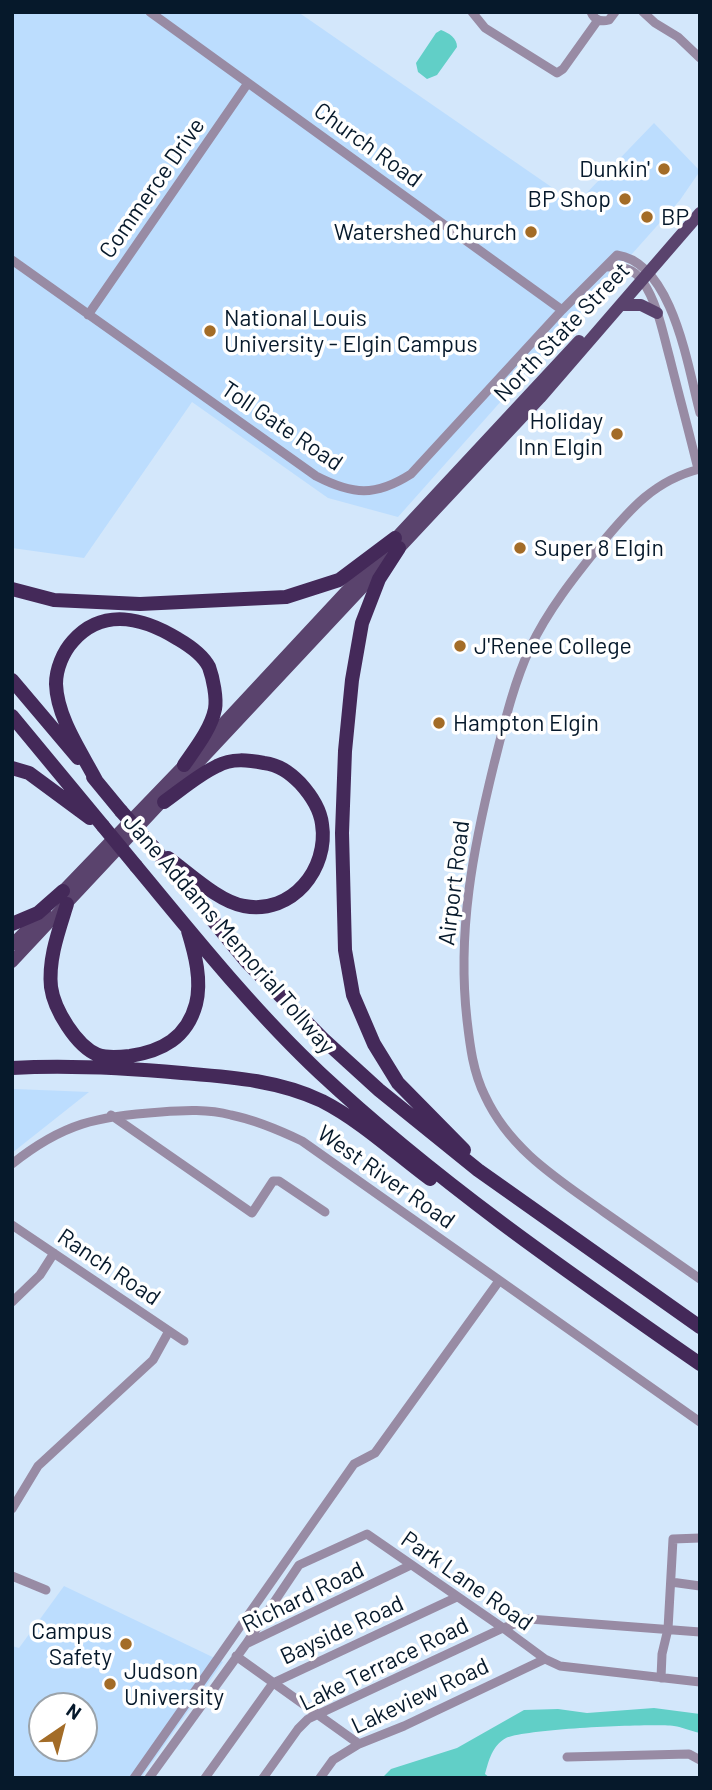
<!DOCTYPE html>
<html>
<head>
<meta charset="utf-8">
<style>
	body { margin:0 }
	#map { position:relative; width:712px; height:1790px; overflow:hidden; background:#d3e7fb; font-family:Barlow,sans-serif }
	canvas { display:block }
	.frame { position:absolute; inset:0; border:14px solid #06192b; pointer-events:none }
	.north { position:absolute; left:28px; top:1692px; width:70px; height:70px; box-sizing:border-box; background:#fff; border:2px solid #9ba3aa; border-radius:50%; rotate:35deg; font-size:19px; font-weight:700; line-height:28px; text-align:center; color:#06192b }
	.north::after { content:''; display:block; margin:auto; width:24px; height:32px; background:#a36c27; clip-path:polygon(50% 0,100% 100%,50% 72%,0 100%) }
</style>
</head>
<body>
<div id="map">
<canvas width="712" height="1790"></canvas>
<div class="frame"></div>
<div class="north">N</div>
</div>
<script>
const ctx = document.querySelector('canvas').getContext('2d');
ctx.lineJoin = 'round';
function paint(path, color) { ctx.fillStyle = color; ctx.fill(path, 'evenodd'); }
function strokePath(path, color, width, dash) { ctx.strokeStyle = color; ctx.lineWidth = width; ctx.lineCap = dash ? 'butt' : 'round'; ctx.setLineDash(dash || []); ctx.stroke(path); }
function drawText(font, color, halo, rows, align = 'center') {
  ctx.font = font + ' Barlow,sans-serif'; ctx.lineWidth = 7; ctx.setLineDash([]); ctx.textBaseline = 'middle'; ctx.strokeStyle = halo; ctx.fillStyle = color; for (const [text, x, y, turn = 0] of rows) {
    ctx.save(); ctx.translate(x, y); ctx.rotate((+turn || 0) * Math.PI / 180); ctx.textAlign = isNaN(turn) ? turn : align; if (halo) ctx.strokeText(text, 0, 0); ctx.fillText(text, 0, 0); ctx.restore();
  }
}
paint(new Path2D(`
	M 12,12 L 298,12 L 576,204 L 654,123 L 700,171 L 680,200 L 398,517 L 328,498 L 192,402 L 84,558 L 12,548 Z
	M 12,1089 L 15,1089 L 89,1092 L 12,1153 Z
	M 64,1586 L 223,1662 L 141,1778 L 12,1778 L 12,1646 L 19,1648 ZM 42,1706 L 84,1706 L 84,1748 L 42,1748 Z`), '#bcddfe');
paint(new Path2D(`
	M 441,30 C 449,33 457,38 457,47 L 437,75 L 427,79 L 418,72 L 416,63 L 436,33 Z
	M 654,1708 L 700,1714 L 700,1733 C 691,1731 682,1727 674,1726 C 650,1723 525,1729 506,1738 C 492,1746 489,1760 485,1774 L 490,1778 L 382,1778 L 391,1769 L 457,1748 L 524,1710 L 558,1709 L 587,1713 Z`), '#61cfc7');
strokePath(new Path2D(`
	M 150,12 L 562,310
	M 472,12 L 485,28 L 557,73 L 563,69 L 598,20
	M 591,12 C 594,20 601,22 609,20 L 615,12
	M 643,12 L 655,23 L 678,37 L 700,58
	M 12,260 L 316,476 C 353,495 375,497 411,474 L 562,310 L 617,255 C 673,263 688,368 700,413
	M 606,267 C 621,266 634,268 643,282 C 658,304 663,334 670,359 C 679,395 689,432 698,469
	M 88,315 L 248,83
	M 700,469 C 655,480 630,509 601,544 C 575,576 548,610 530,648 C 513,685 504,725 494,764 C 473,849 457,932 467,1020 C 470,1046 473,1072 485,1096 C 510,1150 558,1179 604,1212 C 636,1234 668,1257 700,1279
	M 111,1115 L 252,1213 L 273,1181 L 279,1181 L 325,1212
	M 12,1164 C 63,1123 98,1116 161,1112 C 185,1110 208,1109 231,1115 C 256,1120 279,1130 302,1141 L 700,1422
	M 12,1225 L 184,1341
	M 12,1302 L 40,1275 L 54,1253
	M 12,1509 L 38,1466 L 153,1360 L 169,1331
	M 12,1576 L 46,1590
	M 671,1582 L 700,1586
	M 246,1644 L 299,1565 L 367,1534 L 503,1628 L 545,1659 L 560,1666 L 700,1682
	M 236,1656 L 359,1744
	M 661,1678 L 662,1654 L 668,1629 L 673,1539 L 700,1538
	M 567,1757 L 689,1754 L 700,1760
	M 134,1778 L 354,1464 L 375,1453 L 499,1281
	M 149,1778 L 246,1644 L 411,1565
	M 205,1778 L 273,1683 L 457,1597
	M 263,1778 L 298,1729 L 308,1719 L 503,1628 L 529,1619 L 700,1632
	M 320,1778 L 333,1760 L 359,1744 L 404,1726 L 545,1659`), '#988ba4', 9);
strokePath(new Path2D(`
	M 621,305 L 641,305 L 657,313
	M 202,746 L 579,341
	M 57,897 L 190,759
	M 12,945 L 45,911
	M 12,962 L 540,398 L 700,213`), '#5a436d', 12);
strokePath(new Path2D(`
	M 399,548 L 379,579 L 362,623 L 352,680 L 345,751 L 342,833 L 345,950 L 353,995 L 374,1044 L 398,1083 L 464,1150
	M 12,589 L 54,600 L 140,604 L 286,597 L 339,580 L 395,538
	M 12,680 L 78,758
	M 12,716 L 103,826
	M 12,768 L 29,773 L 90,818
	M 93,777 L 121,811
	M 97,782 C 82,753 57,718 56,684 C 56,669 63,652 73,641 C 103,607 144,618 178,639 C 190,646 203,655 209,667 C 213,678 217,698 215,709 C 211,729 195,749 184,765
	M 164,802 C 181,790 198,775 217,766 C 232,758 248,760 264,763 C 279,765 289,772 300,783 C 310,794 320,808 322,824 C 329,869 292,915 244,906 C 219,902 189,873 168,858
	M 153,847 L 246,961 L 323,1039 L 379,1090 L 478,1170 L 700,1327
	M 136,866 C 195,937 253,1010 320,1073 C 437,1182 569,1273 700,1364
	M 67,904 C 59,930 48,959 51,987 C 54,1009 76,1046 98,1055 C 107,1058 120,1057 130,1056 C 162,1051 187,1038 196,1004 C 202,980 195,954 188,931
	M 12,924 L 38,913 L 63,891
	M 12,1068 C 69,1065 126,1068 182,1073 C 230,1077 278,1080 322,1101 C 361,1121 395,1153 430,1179`), '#442959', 14);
strokePath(new Path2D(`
	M 121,811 L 153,847
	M 103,826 L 136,866`), '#442959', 14);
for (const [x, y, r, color] of [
	[664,169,7,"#a36c27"],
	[625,199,7,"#a36c27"],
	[647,217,7,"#a36c27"],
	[531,232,7,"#a36c27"],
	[210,331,7,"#a36c27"],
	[617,434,7,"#a36c27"],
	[520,548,7,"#a36c27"],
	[460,646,7,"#a36c27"],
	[439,723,7,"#a36c27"],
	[126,1644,7,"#a36c27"],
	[110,1684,7,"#a36c27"]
]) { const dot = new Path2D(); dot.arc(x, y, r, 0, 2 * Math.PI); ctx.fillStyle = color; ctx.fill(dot); strokePath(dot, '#fff', 2.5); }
drawText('23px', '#06192b', '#fff', [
	["Church Road",368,145,36],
	["Commerce Drive",152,188,-55],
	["North State Street",562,332,-46],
	["Toll Gate Road",282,426,34],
	["Airport Road",454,883,-83],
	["Jane Addams Memorial Tollway",229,934,49],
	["West River Road",386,1177,35],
	["Ranch Road",109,1267,34],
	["Park Lane Road",467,1581,35],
	["Richard Road",303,1597,-26],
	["Bayside Road",342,1630,-25],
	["Lake Terrace Road",384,1664,-26],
	["Lakeview Road",420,1696,-25]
]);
drawText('23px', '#06192b', '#fff', [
	["Dunkin'",650,169,"right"],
	["BP Shop",611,199,"right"],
	["BP",661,217],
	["Watershed Church",517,232,"right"],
	["National Louis",224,318],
	["University - Elgin Campus",224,344],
	["Holiday",603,421,"right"],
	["Inn Elgin",603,447,"right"],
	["Super 8 Elgin",534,548],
	["J'Renee College",474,646],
	["Hampton Elgin",453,723],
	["Campus",112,1631,"right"],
	["Safety",112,1657,"right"],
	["Judson",124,1671],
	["University",124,1697]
], 'left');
</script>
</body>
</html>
